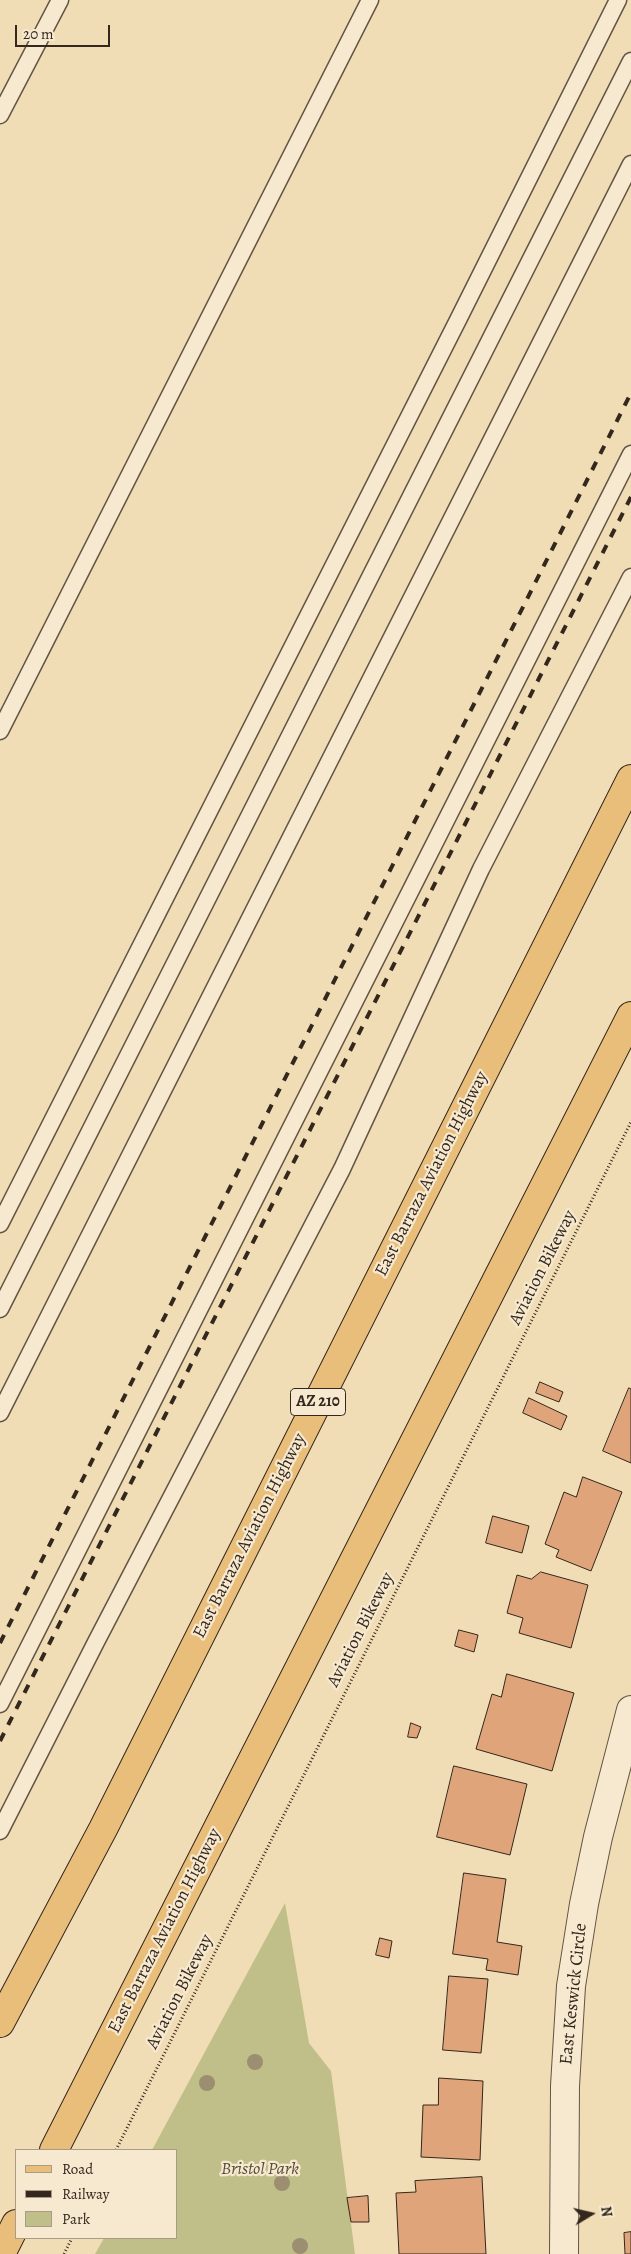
<!DOCTYPE html>
<html>
<head>
<meta charset="utf-8">
<style>
	body { margin:0 }
	#map { position:relative; width:631px; height:2254px; overflow:hidden; background:#f1ddb5; font-family:Alegreya,serif }
	canvas { display:block }
	.legend { position:absolute; left:15px; top:2149px; width:162px; height:90px; box-sizing:border-box; background:#f6e9cf; border:1px solid #a89b88; margin:0; padding:6px 9px; list-style:none; font-size:15px; color:#34271d }
	.legend li { display:flex; align-items:center; gap:10px; height:25px }
	.legend b { width:25px; border:1px solid #a89b88 }
	.north { position:absolute; left:566px; top:2189px; width:50px; height:50px; -webkit-text-stroke:4px #f6e9cf; paint-order:stroke; rotate:81deg; font-size:14px; font-weight:700; line-height:20px; text-align:center; color:#34271d }
	.north::after { content:''; display:block; margin:auto; width:18px; height:22px; background:#34271d; clip-path:polygon(50% 0,100% 100%,50% 72%,0 100%) }
	.scale { position:absolute; left:15px; top:25px; width:95px; height:22px; box-sizing:border-box; border:2px solid #34271d; border-top:0; padding-left:6px; font-size:15px; line-height:18px; white-space:nowrap; color:#34271d; -webkit-text-stroke:4px #f6e9cf; paint-order:stroke }
</style>
</head>
<body>
<div id="map">
<canvas width="631" height="2254"></canvas>
<ul class="legend">
<li><b style="height:6px;background:#e8be7a"></b>Road</li>
<li><b style="height:6px;background:#34271d"></b>Railway</li>
<li><b style="height:14px;background:#c1bf89"></b>Park</li>
</ul>
<div class="north">N</div>
<div class="scale">20 m</div>
</div>
<script>
const ctx = document.querySelector('canvas').getContext('2d');
ctx.lineJoin = 'round';
function paint(path, color) { ctx.fillStyle = color; ctx.fill(path, 'evenodd'); }
function strokePath(path, color, width, dash) { ctx.strokeStyle = color; ctx.lineWidth = width; ctx.lineCap = dash ? 'butt' : 'round'; ctx.setLineDash(dash || []); ctx.stroke(path); }
function drawText(font, color, halo, rows, align = 'center') {
  ctx.font = font + ' Alegreya,serif'; ctx.lineWidth = 4.5; ctx.setLineDash([]); ctx.textBaseline = 'middle'; ctx.strokeStyle = halo; ctx.fillStyle = color; for (const [text, x, y, turn = 0] of rows) {
    ctx.save(); ctx.translate(x, y); ctx.rotate((+turn || 0) * Math.PI / 180); ctx.textAlign = isNaN(turn) ? turn : align; if (halo) ctx.strokeText(text, 0, 0); ctx.fillText(text, 0, 0); ctx.restore();
  }
}
paint(new Path2D(`
	M 285,1903 L 309,2043 L 331,2071 L 355,2254 L 95,2254 L 104,2238 L 176,2238 L 176,2150 L 152,2150 Z`), '#c1bf89');
const building = new Path2D(`
	M 540,1382 L 563,1392 L 559,1402 L 536,1393 Z
	M 629,1388 L 631,1389 L 631,1463 L 603,1451 Z
	M 529,1398 L 567,1416 L 561,1430 L 523,1413 Z
	M 583,1477 L 622,1492 L 591,1571 L 556,1557 L 559,1550 L 545,1544 L 564,1492 L 576,1497 Z
	M 493,1516 L 529,1526 L 522,1553 L 486,1543 Z
	M 541,1572 L 588,1585 L 571,1648 L 519,1633 L 523,1618 L 507,1613 L 517,1575 L 531,1579 Z
	M 459,1630 L 478,1635 L 474,1652 L 455,1646 Z
	M 507,1674 L 574,1693 L 552,1771 L 476,1749 L 492,1694 L 501,1697 Z
	M 411,1723 L 421,1727 L 417,1738 L 408,1737 Z
	M 454,1766 L 527,1784 L 510,1855 L 437,1837 Z
	M 464,1873 L 506,1879 L 497,1942 L 522,1946 L 518,1975 L 486,1970 L 488,1959 L 453,1954 Z
	M 380,1938 L 392,1941 L 389,1958 L 376,1955 Z
	M 449,1976 L 488,1979 L 481,2053 L 443,2050 Z
	M 439,2078 L 483,2081 L 480,2160 L 421,2157 L 423,2105 L 438,2105 Z
	M 482,2177 L 486,2254 L 399,2254 L 396,2193 L 416,2192 L 415,2181 Z
	M 368,2196 L 369,2222 L 351,2222 L 347,2198 Z
	M 631,2232 L 631,2254 L 625,2254 L 624,2233 Z`);
paint(building, '#dfa479');
strokePath(building, '#34271d', 1);
const service = new Path2D(`
	M 0,115 L 60,0
	M 0,731 L 370,0
	M 0,1224 L 459,318 L 618,0
	M 0,1309 L 631,61
	M 0,1413 L 631,164
	M 0,1704 L 631,454
	M 0,1831 L 96,1642 L 342,1169 L 481,869 L 631,577`);
const minor = new Path2D(`
	M 564,2254 L 565,2086 L 571,1986 L 584,1904 L 598,1837 L 631,1710`);
const primary = new Path2D(`
	M 0,2023 L 103,1829 L 631,779
	M 54,2150 L 631,1016
	M 1,2254 L 16,2224`);
strokePath(service, '#635443', 19);
strokePath(minor, '#635443', 30);
strokePath(primary, '#34271d', 30);
strokePath(new Path2D(`
	M 116,2150 L 631,1122
	M 64,2254 L 72,2238`), '#34271d', 3, [1, 2.5]);
strokePath(service, '#f6e9cf', 16);
strokePath(minor, '#f6e9cf', 28);
strokePath(primary, '#e8be7a', 28);
strokePath(new Path2D(`
	M 0,1643 L 631,393
	M 0,1741 L 631,497`), '#34271d', 4, [9, 9]);
ctx.fillStyle = '#9c8e70';
for (const [x, y] of [
	[255,2062],
	[207,2083],
	[282,2183],
	[300,2246]
]) { ctx.beginPath(); ctx.arc(x, y, 8, 0, 2 * Math.PI); ctx.fill(); }
for (const [x, y, w] of [
	[318,1402,55]
]) { const box = new Path2D(); box.roundRect(x - w / 2, y - 13.5, w, 27, 4); ctx.fillStyle = '#f6e9cf'; ctx.fill(box); strokePath(box, '#34271d', 1); }
drawText('bold 16px', '#34271d', null, [
	["AZ 210",318,1402]
]);
drawText('18px', '#34271d', '#f6e9cf', [
	["East Barraza Aviation Highway",432,1174,-63],
	["Aviation Bikeway",543,1268,-63],
	["East Barraza Aviation Highway",250,1536,-63],
	["Aviation Bikeway",361,1630,-63],
	["East Barraza Aviation Highway",165,1931,-63],
	["Aviation Bikeway",180,1992,-63],
	["East Keswick Circle",574,1994,-84]
]);
drawText('italic 18px', '#574d38', '#f6e9cf', [
	["Bristol Park",260,2170]
]);
</script>
</body>
</html>
